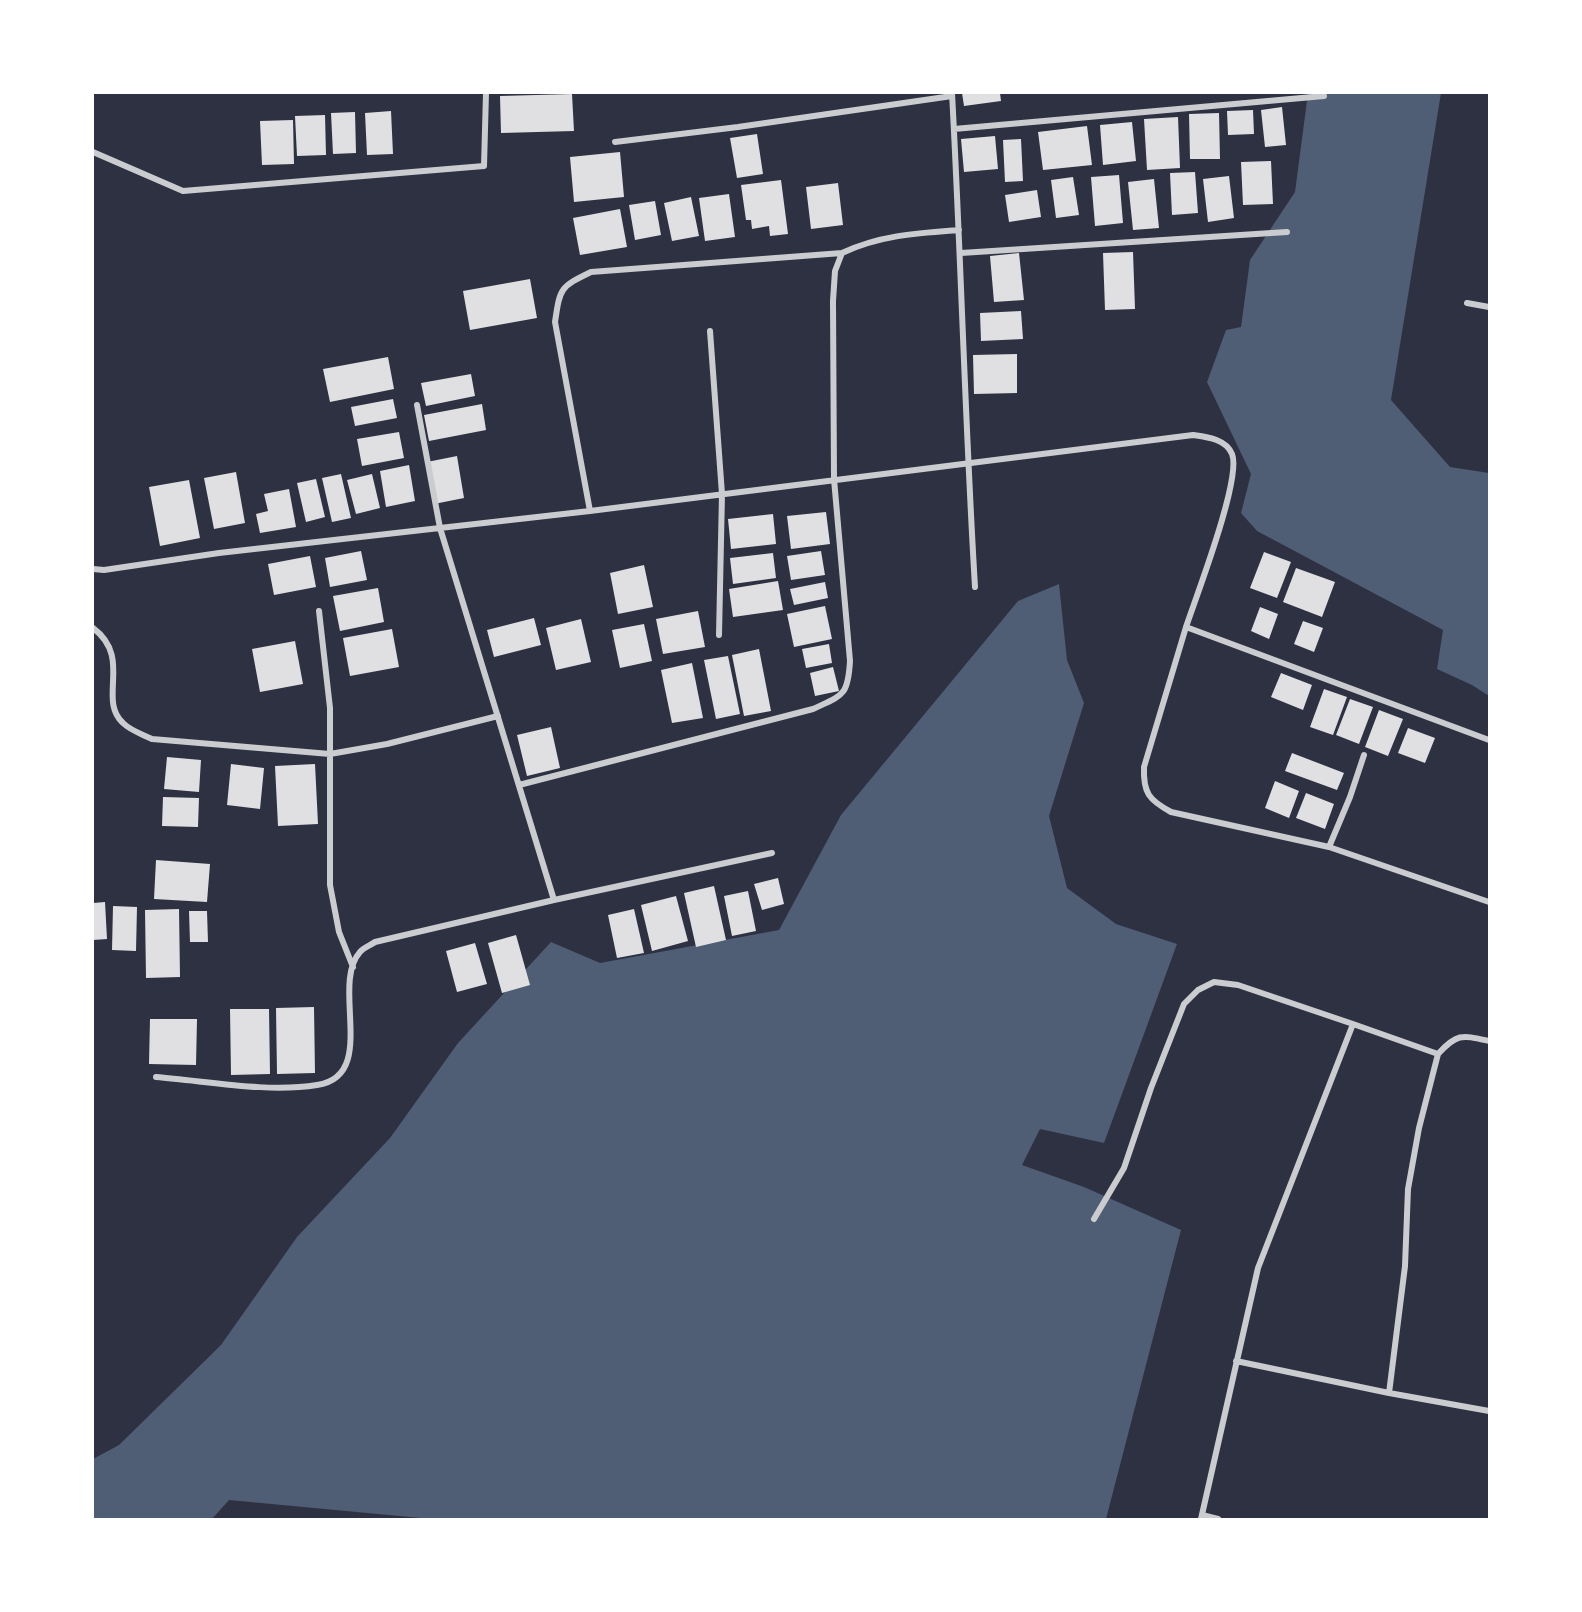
<!DOCTYPE html>
<html>
<head>
<meta charset="utf-8">
<style>
	body { margin:0 }
	#map { position:relative; width:1582px; height:1612px; overflow:hidden; background:#2d3142; font-family:Raleway,sans-serif }
	canvas { display:block }
	.frame { position:absolute; inset:0; border:94px solid #fff; pointer-events:none }
</style>
</head>
<body>
<div id="map">
<canvas width="1582" height="1612"></canvas>
<div class="frame"></div>
</div>
<script>
const ctx = document.querySelector('canvas').getContext('2d');
ctx.lineJoin = 'round';
function paint(path, color) { ctx.fillStyle = color; ctx.fill(path, 'evenodd'); }
function strokePath(path, color, width, dash) { ctx.strokeStyle = color; ctx.lineWidth = width; ctx.lineCap = dash ? 'butt' : 'round'; ctx.setLineDash(dash || []); ctx.stroke(path); }
paint(new Path2D(`
	M 1308,93 L 1441,93 L 1391,400 L 1450,467 L 1489,473 L 1489,696 L 1472,685 L 1437,669 L 1443,630 L 1257,531 L 1241,513 L 1251,474 L 1207,382 L 1226,330 L 1241,327 L 1250,260 L 1295,192 Z
	M 1059,584 L 1067,660 L 1084,703 L 1049,816 L 1067,888 L 1116,924 L 1177,944 L 1104,1143 L 1040,1129 L 1022,1165 L 1084,1187 L 1181,1230 L 1106,1519 L 431,1519 L 229,1500 L 212,1519 L 93,1519 L 93,1459 L 119,1445 L 221,1345 L 297,1237 L 390,1138 L 458,1043 L 551,942 L 600,963 L 779,930 L 841,815 L 1018,601 Z`), '#4f5d75');
paint(new Path2D(`
	M 962,93 L 1000,93 L 1001,101 L 964,106 Z
	M 572,94 L 574,131 L 501,133 L 500,96 Z
	M 1282,107 L 1286,145 L 1265,147 L 1261,110 Z
	M 1253,110 L 1254,134 L 1228,135 L 1227,111 Z
	M 391,111 L 393,154 L 367,155 L 365,113 Z
	M 355,112 L 356,153 L 333,154 L 331,113 Z
	M 1219,113 L 1220,159 L 1190,159 L 1189,114 Z
	M 325,115 L 326,155 L 297,156 L 295,116 Z
	M 1178,117 L 1180,168 L 1147,170 L 1144,119 Z
	M 293,120 L 294,164 L 262,165 L 260,121 Z
	M 1132,122 L 1136,161 L 1103,165 L 1100,125 Z
	M 1087,126 L 1092,165 L 1043,170 L 1038,132 Z
	M 757,134 L 763,174 L 737,178 L 730,138 Z
	M 995,136 L 998,169 L 964,172 L 961,139 Z
	M 1021,139 L 1023,181 L 1005,182 L 1003,140 Z
	M 620,152 L 624,197 L 574,202 L 570,157 Z
	M 1271,161 L 1273,204 L 1243,205 L 1241,162 Z
	M 1195,172 L 1198,213 L 1172,215 L 1170,173 Z
	M 1119,175 L 1123,223 L 1095,226 L 1091,177 Z
	M 1229,176 L 1234,218 L 1208,222 L 1203,179 Z
	M 1073,177 L 1079,215 L 1056,218 L 1051,180 Z
	M 1154,179 L 1159,228 L 1133,230 L 1128,182 Z
	M 781,180 L 788,234 L 770,236 L 769,226 L 752,229 L 751,220 L 746,220 L 741,185 Z
	M 838,183 L 843,225 L 811,229 L 806,187 Z
	M 1037,190 L 1041,217 L 1009,222 L 1005,195 Z
	M 729,194 L 735,237 L 705,241 L 699,198 Z
	M 691,197 L 699,236 L 672,241 L 664,203 Z
	M 655,201 L 661,235 L 635,240 L 629,205 Z
	M 620,209 L 627,247 L 580,255 L 573,218 Z
	M 1133,252 L 1135,309 L 1105,310 L 1103,253 Z
	M 1019,253 L 1024,300 L 994,302 L 990,256 Z
	M 530,279 L 537,318 L 470,330 L 463,291 Z
	M 1021,311 L 1023,339 L 981,341 L 980,313 Z
	M 1017,354 L 1017,393 L 974,394 L 973,355 Z
	M 388,357 L 394,389 L 330,402 L 323,369 Z
	M 471,374 L 475,396 L 426,406 L 421,383 Z
	M 393,399 L 397,418 L 355,426 L 351,407 Z
	M 482,404 L 486,430 L 429,441 L 424,415 Z
	M 399,432 L 404,458 L 362,466 L 357,439 Z
	M 457,456 L 464,498 L 434,504 L 427,462 Z
	M 409,465 L 415,501 L 386,507 L 380,471 Z
	M 236,472 L 245,523 L 214,529 L 204,478 Z
	M 341,474 L 351,518 L 332,522 L 322,478 Z
	M 372,474 L 380,508 L 356,514 L 347,480 Z
	M 316,479 L 325,517 L 306,522 L 297,483 Z
	M 189,480 L 200,538 L 160,546 L 149,487 Z
	M 289,489 L 296,527 L 260,533 L 256,514 L 268,511 L 264,494 Z
	M 826,512 L 830,544 L 791,549 L 787,516 Z
	M 773,514 L 776,544 L 731,549 L 728,519 Z
	M 361,551 L 367,580 L 330,587 L 325,558 Z
	M 821,551 L 825,575 L 791,580 L 787,556 Z
	M 1264,552 L 1291,562 L 1277,598 L 1250,588 Z
	M 773,553 L 776,578 L 733,584 L 730,558 Z
	M 310,556 L 316,587 L 274,595 L 268,564 Z
	M 644,565 L 653,607 L 618,614 L 610,573 Z
	M 1296,568 L 1335,582 L 1322,617 L 1283,602 Z
	M 778,581 L 783,610 L 733,617 L 729,589 Z
	M 825,582 L 828,598 L 794,605 L 790,589 Z
	M 378,588 L 384,622 L 340,631 L 333,596 Z
	M 825,606 L 832,639 L 794,647 L 787,614 Z
	M 1260,607 L 1278,614 L 1269,639 L 1251,631 Z
	M 698,611 L 705,647 L 663,654 L 656,619 Z
	M 534,618 L 541,645 L 494,657 L 487,630 Z
	M 581,619 L 591,662 L 556,670 L 546,628 Z
	M 1303,621 L 1323,628 L 1314,652 L 1294,644 Z
	M 644,624 L 652,661 L 620,668 L 612,630 Z
	M 392,629 L 399,667 L 350,676 L 343,638 Z
	M 295,641 L 303,684 L 260,692 L 252,649 Z
	M 829,644 L 832,663 L 806,668 L 802,649 Z
	M 759,649 L 771,711 L 744,716 L 732,655 Z
	M 728,656 L 740,714 L 716,719 L 704,660 Z
	M 692,663 L 703,718 L 672,723 L 661,670 Z
	M 833,667 L 839,691 L 815,696 L 810,673 Z
	M 1281,673 L 1312,685 L 1303,710 L 1271,697 Z
	M 1324,689 L 1347,697 L 1333,735 L 1310,727 Z
	M 1350,699 L 1373,707 L 1359,744 L 1336,735 Z
	M 1379,710 L 1403,719 L 1388,756 L 1365,747 Z
	M 551,727 L 560,768 L 527,776 L 517,735 Z
	M 1408,728 L 1435,738 L 1425,763 L 1398,753 Z
	M 1292,753 L 1344,773 L 1337,790 L 1285,771 Z
	M 167,757 L 201,760 L 199,792 L 164,789 Z
	M 231,764 L 264,768 L 260,809 L 227,805 Z
	M 315,764 L 318,824 L 278,826 L 275,766 Z
	M 1275,781 L 1299,791 L 1289,818 L 1265,808 Z
	M 1306,793 L 1334,804 L 1325,829 L 1296,818 Z
	M 163,797 L 199,798 L 198,827 L 162,826 Z
	M 156,860 L 210,864 L 207,902 L 154,899 Z
	M 778,878 L 784,904 L 762,910 L 754,884 Z
	M 714,886 L 726,940 L 696,947 L 684,893 Z
	M 748,891 L 756,931 L 732,936 L 724,896 Z
	M 676,896 L 688,941 L 652,951 L 641,905 Z
	M 105,902 L 107,939 L 93,940 L 93,903 Z
	M 113,906 L 137,907 L 136,951 L 112,950 Z
	M 179,909 L 180,977 L 146,978 L 145,910 Z
	M 634,909 L 644,953 L 617,958 L 608,915 Z
	M 189,911 L 207,911 L 208,942 L 190,942 Z
	M 516,935 L 530,985 L 502,993 L 488,943 Z
	M 475,943 L 487,984 L 457,992 L 446,951 Z
	M 314,1007 L 315,1073 L 277,1074 L 276,1008 Z
	M 230,1009 L 269,1009 L 270,1074 L 231,1075 Z
	M 150,1019 L 197,1019 L 196,1065 L 149,1064 Z`), '#e0e0e3');
strokePath(new Path2D(`
	M 952,93 C 961,258 965,422 975,587
	M 954,129 L 1324,96
	M 615,142 L 738,127 L 952,96
	M 93,152 L 183,191 L 484,166 L 486,93
	M 961,253 L 1287,232
	M 1467,303 L 1489,307
	M 710,331 L 722,494 L 719,635
	M 417,405 L 440,528 L 554,900 L 772,853
	M 590,511 L 555,322 C 560,288 560,287 591,272 L 842,253
	M 93,569 L 104,570 L 219,553 L 590,511 L 1193,435 C 1207,437 1226,439 1232,454 C 1242,478 1196,597 1186,627 L 1489,740
	M 319,611 L 330,708 L 330,885 L 339,932 L 353,967
	M 1186,627 L 1144,767 C 1143,793 1149,800 1171,812 L 1329,847 L 1489,902
	M 93,628 C 133,658 97,699 123,723 C 131,731 142,734 152,739 L 330,754 L 387,744 L 498,716
	M 519,785 L 813,709 C 843,695 848,696 850,661 L 834,479 L 833,301 L 835,271 L 842,253 C 880,235 919,233 959,230
	M 1329,847 L 1350,797 L 1364,755
	M 156,1077 C 207,1081 267,1093 317,1085 C 379,1076 330,985 360,952 C 363,948 371,945 375,942 L 554,900
	M 1094,1219 L 1124,1168 L 1151,1088 L 1184,1004 L 1198,990 L 1214,982 L 1238,985 L 1353,1024
	M 1236,1361 L 1389,1393 L 1489,1411
	M 1389,1393 L 1405,1266 L 1408,1189 L 1419,1128 L 1438,1054
	M 1202,1515 L 1218,1519
	M 1201,1519 L 1258,1268 L 1353,1024 L 1438,1054 C 1457,1033 1462,1035 1489,1041`), '#caccd0', 6);
</script>
</body>
</html>
